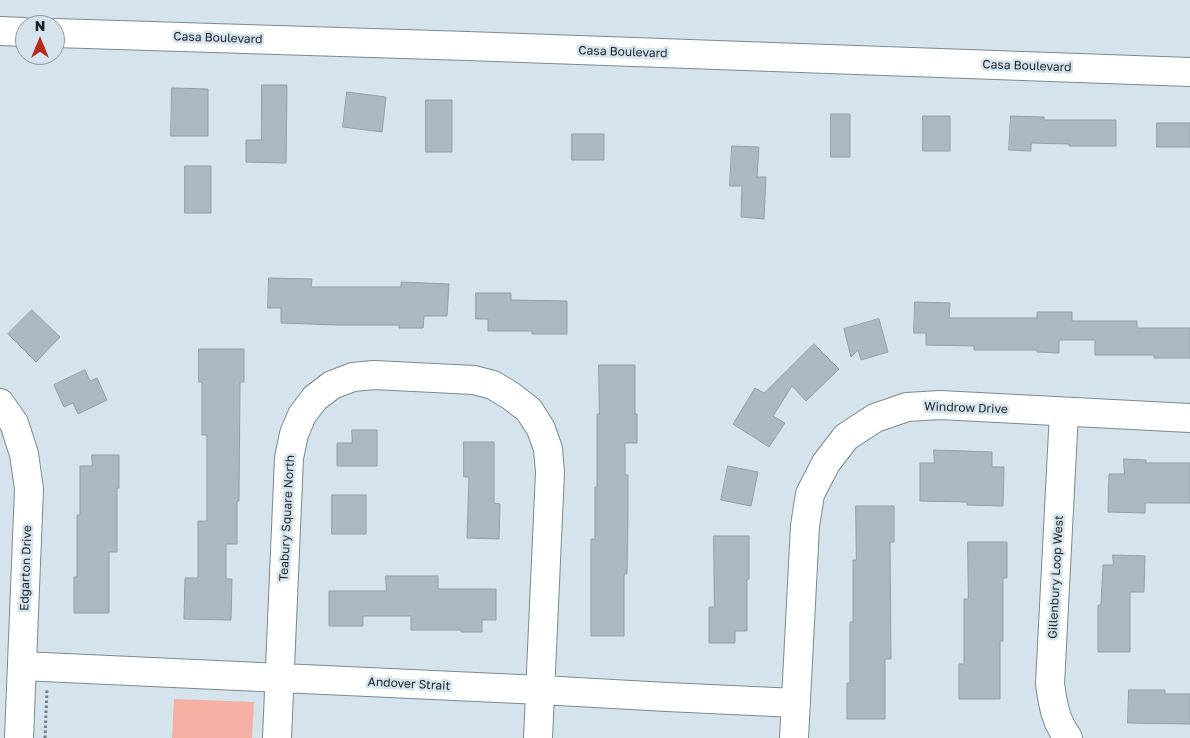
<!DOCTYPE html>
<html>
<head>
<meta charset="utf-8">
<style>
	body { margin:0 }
	#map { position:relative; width:1190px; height:738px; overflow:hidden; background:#d5e3ed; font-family:"Golos Text",sans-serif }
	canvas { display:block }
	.north { position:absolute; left:15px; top:15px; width:50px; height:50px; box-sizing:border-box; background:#d5e3ed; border:1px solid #8b969d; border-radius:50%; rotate:0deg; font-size:14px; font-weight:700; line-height:20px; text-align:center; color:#1d2225 }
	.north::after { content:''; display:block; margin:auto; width:18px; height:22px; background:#b92b1d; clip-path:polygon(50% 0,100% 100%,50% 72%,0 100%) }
</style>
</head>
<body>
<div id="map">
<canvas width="1190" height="738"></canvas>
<div class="north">N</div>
</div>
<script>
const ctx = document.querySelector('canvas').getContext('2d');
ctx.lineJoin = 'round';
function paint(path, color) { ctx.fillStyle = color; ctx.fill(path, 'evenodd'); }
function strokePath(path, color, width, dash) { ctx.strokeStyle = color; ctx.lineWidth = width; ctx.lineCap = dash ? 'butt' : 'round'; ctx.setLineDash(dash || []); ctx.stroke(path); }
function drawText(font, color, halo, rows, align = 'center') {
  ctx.font = font + ' "Golos Text",sans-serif'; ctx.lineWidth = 5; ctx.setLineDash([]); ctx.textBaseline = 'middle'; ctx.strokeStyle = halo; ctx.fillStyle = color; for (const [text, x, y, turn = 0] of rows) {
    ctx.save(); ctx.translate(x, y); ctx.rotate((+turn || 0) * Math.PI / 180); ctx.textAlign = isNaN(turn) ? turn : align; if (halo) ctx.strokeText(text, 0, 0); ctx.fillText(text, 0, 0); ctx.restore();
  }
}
paint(new Path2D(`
	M 174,699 L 254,702 L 252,738 L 172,738 Z`), '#f5afa3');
const building = new Path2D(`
	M 262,85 L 287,85 L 286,163 L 246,162 L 246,140 L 261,140 Z
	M 172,88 L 208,89 L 208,136 L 171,136 Z
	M 347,92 L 386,97 L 382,132 L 343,127 Z
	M 426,100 L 452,100 L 452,152 L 426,152 Z
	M 831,114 L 850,114 L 850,157 L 831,157 Z
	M 923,116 L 950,116 L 950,151 L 923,151 Z
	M 1011,116 L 1044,117 L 1044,120 L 1116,120 L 1116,146 L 1069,146 L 1069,144 L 1031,143 L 1031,151 L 1009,150 Z
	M 1157,123 L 1190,123 L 1190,147 L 1157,147 Z
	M 572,134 L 604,134 L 604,160 L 572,160 Z
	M 732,146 L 759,147 L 757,177 L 766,177 L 764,219 L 741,217 L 742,186 L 730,186 Z
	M 185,166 L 211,166 L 211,213 L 185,213 Z
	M 269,278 L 312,279 L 311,287 L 401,287 L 401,282 L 449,284 L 447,316 L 424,316 L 423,328 L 399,328 L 399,325 L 337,325 L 281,323 L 281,308 L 268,308 Z
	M 476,293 L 511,293 L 511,300 L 567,301 L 567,334 L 532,334 L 532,331 L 488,331 L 488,319 L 476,319 Z
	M 915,302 L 950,303 L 949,318 L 1037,318 L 1037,312 L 1072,312 L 1072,321 L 1137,321 L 1137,328 L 1190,328 L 1190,358 L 1154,358 L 1154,355 L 1095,355 L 1095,340 L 1059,340 L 1059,353 L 1037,352 L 1037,350 L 974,350 L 974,346 L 926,345 L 926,333 L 914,333 Z
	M 32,310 L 60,337 L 36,362 L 8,334 Z
	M 879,319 L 888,352 L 861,360 L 858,350 L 851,357 L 844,329 Z
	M 814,344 L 839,369 L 806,401 L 792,386 L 773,416 L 785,423 L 769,447 L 733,424 L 755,388 L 764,393 Z
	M 199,349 L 244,349 L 244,382 L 240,382 L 239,501 L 237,501 L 237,544 L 226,544 L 226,579 L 232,579 L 231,620 L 184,619 L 185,578 L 198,578 L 198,521 L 207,521 L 207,435 L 202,435 L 202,382 L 199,382 Z
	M 599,365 L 635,365 L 635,414 L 637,414 L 637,443 L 625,443 L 625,475 L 628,475 L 628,517 L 627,574 L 624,574 L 624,636 L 591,636 L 591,539 L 595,539 L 595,487 L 597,487 L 597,414 L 599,414 Z
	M 85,370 L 90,381 L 97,378 L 107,400 L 78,414 L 73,403 L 64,407 L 54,385 Z
	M 352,430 L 377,430 L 377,466 L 337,466 L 337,443 L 352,443 Z
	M 464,442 L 494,442 L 494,503 L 500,504 L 499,539 L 467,538 L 469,477 L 464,477 Z
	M 934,450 L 992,452 L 992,467 L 1004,467 L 1003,506 L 967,505 L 967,502 L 920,501 L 920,463 L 934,463 Z
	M 92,455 L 119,455 L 119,488 L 117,488 L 117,552 L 109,552 L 109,613 L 74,613 L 74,577 L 77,577 L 77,515 L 80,515 L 80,466 L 92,466 Z
	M 1124,459 L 1146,460 L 1146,463 L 1190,463 L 1190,503 L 1145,503 L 1145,513 L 1108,512 L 1109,474 L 1124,474 Z
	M 728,466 L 758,472 L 751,506 L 721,500 Z
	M 332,495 L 366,495 L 366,534 L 332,534 Z
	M 856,506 L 894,506 L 894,542 L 890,542 L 891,659 L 885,659 L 885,719 L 847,719 L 847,683 L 850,683 L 850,622 L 853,622 L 853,560 L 856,560 Z
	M 714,536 L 749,536 L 749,579 L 747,579 L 747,631 L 735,631 L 735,643 L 709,643 L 709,607 L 714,607 Z
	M 968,542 L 1007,542 L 1007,578 L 1003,578 L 1003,641 L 1000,641 L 1000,699 L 959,699 L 959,664 L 964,664 L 964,599 L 968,599 Z
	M 1113,555 L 1145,556 L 1144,592 L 1130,592 L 1130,652 L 1098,652 L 1098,605 L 1101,605 L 1103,565 L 1113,565 Z
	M 386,576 L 438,576 L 438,589 L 496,589 L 496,620 L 482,620 L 482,632 L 461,632 L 461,630 L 411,630 L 411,616 L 363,616 L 363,626 L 329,626 L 329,591 L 386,591 Z
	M 1129,690 L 1165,690 L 1165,694 L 1190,694 L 1190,724 L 1128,723 Z`);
paint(building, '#abb8c1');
strokePath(building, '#929fa8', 1);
const minor = new Path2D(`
	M 0,31 L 25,32
	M 55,33 L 467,46 L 1190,72
	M 0,403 L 14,423 L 24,454 L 29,489 L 19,738
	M 1064,412 L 1050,684 C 1053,705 1055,720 1068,738
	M 22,666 L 541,690 L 667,697 L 796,703
	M 277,738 L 289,458 L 294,434 L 302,415 L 315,398 L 332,385 L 353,377 L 374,375 L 474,380 L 493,385 L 511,396 L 529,410 L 541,429 L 548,449 L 550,472 L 538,738
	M 794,738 L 805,526 L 810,494 L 826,463 L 846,437 L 875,418 L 907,407 L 940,405 L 1190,418`);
strokePath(minor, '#7c8991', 30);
strokePath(new Path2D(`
	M 45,738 L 47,689`), '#747d83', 3, [2.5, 2.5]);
strokePath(minor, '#fff', 28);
drawText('12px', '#1d2225', '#d5e3ed', [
	["Casa Boulevard",218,38,2],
	["Casa Boulevard",623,52,2],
	["Casa Boulevard",1027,66,2],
	["Windrow Drive",966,408,2],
	["Teabury Square North",287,518,-87],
	["Edgarton Drive",26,568,-88],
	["Gillenbury Loop West",1056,577,-87],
	["Andover Strait",409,684,3]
]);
</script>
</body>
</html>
